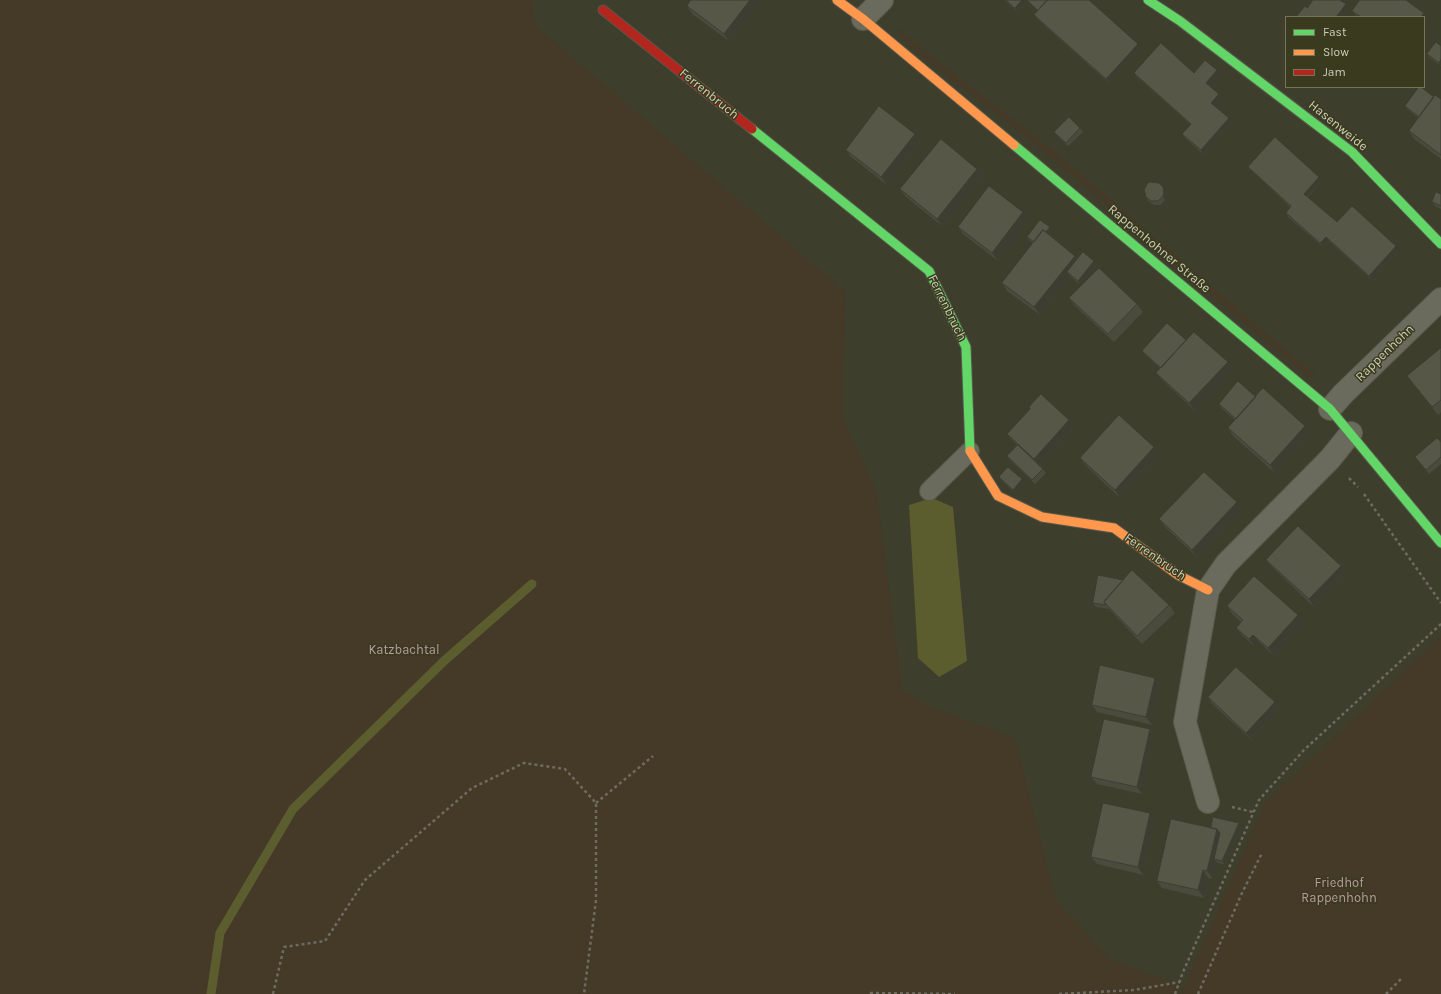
<!DOCTYPE html>
<html>
<head>
<meta charset="utf-8">
<style>
	body { margin:0 }
	#map { position:relative; width:1441px; height:994px; overflow:hidden; background:#3d3e2c; font-family:Karla,sans-serif }
	canvas { display:block }
	.legend { position:absolute; left:1285px; top:16px; width:140px; height:72px; box-sizing:border-box; background:#393a1e; border:1px solid #74755b; margin:0; padding:5px 7px; list-style:none; font-size:12px; color:#ccceb7 }
	.legend li { display:flex; align-items:center; gap:8px; height:20px }
	.legend b { width:20px; border:1px solid #74755b }
</style>
</head>
<body>
<div id="map">
<canvas width="1441" height="994"></canvas>
<ul class="legend">
<li><b style="height:5px;background:#63d668"></b>Fast</li>
<li><b style="height:5px;background:#ff974d"></b>Slow</li>
<li><b style="height:5px;background:#b3261e"></b>Jam</li>
</ul>
</div>
<script>
const ctx = document.querySelector('canvas').getContext('2d');
ctx.lineJoin = 'round';
function paint(path, color) { ctx.fillStyle = color; ctx.fill(path, 'evenodd'); }
function strokePath(path, color, width, dash) { ctx.strokeStyle = color; ctx.lineWidth = width; ctx.lineCap = dash ? 'butt' : 'round'; ctx.setLineDash(dash || []); ctx.stroke(path); }
function drawText(font, color, halo, rows, align = 'center') {
  ctx.font = font + ' Karla,sans-serif'; ctx.lineWidth = 3; ctx.setLineDash([]); ctx.textBaseline = 'middle'; ctx.strokeStyle = halo; ctx.fillStyle = color; for (const [text, x, y, turn = 0] of rows) {
    ctx.save(); ctx.translate(x, y); ctx.rotate((+turn || 0) * Math.PI / 180); ctx.textAlign = isNaN(turn) ? turn : align; if (halo) ctx.strokeText(text, 0, 0); ctx.fillText(text, 0, 0); ctx.restore();
  }
}
paint(new Path2D(`
	M 0,0 L 532,0 L 535,25 L 846,292 L 842,416 L 877,493 L 902,690 L 926,705 L 1015,738 L 1056,901 L 1111,960 L 1182,985 L 1178,994 L 0,994 Z
	M 899,30 L 1056,153 L 1315,375 L 1311,378 L 1306,375 L 1035,144 L 916,52 L 896,32 Z
	M 1441,636 L 1441,994 L 1181,994 L 1265,803 Z`), '#453928');
paint(new Path2D(`
	M 932,498 L 953,507 L 967,661 L 939,677 L 918,658 L 909,505 Z`), '#5c5d2e');
strokePath(new Path2D(`
	M 211,994 L 220,933 L 293,809 L 444,661 L 532,584`), '#5c5d2e', 9);
const lane = new Path2D(`
	M 929,491 L 970,451`);
const street = new Path2D(`
	M 863,19 L 882,0
	M 1330,409 L 1343,394 L 1441,299
	M 1208,802 L 1185,722 L 1208,590 L 1226,564 L 1330,459 L 1351,433`);
const fast = new Path2D(`
	M 1148,0 L 1180,21 L 1352,152 L 1441,244
	M 752,129 L 929,271 L 966,347 L 970,451
	M 1014,145 L 1330,409 L 1441,543`);
const slow = new Path2D(`
	M 837,0 L 863,19 L 1014,145
	M 970,451 L 998,496 L 1042,517 L 1114,528 L 1178,575 L 1208,590`);
const jam = new Path2D(`
	M 603,10 L 752,129`);
strokePath(lane, '#59594c', 20);
strokePath(street, '#59594c', 24);
strokePath(fast, '#59594c', 11);
strokePath(slow, '#59594c', 11);
strokePath(jam, '#59594c', 11);
strokePath(new Path2D(`
	M 1349,478 L 1358,487
	M 1364,494 L 1441,603
	M 596,803 L 653,756
	M 1232,807 L 1253,812
	M 273,994 L 284,947 L 325,941 L 365,880 L 472,788 L 524,763 L 565,769 L 596,803 L 596,900 L 584,994
	M 871,994 L 871,993 L 955,994
	M 1059,994 L 1134,990 L 1180,982
	M 1175,994 L 1183,972 L 1259,800 L 1304,750 L 1441,624
	M 1198,994 L 1242,893 L 1262,853
	M 1386,994 L 1401,979`), '#6e6c60', 2.5, [3, 3]);
strokePath(lane, '#6a6b5d', 18);
strokePath(street, '#6a6b5d', 22);
strokePath(fast, '#63d668', 9);
strokePath(slow, '#ff974d', 9);
strokePath(jam, '#b3261e', 9);
paint(new Path2D(`
	M 691,0 L 761,0 L 729,41 L 692,14 L 687,6 Z
	M 1004,0 L 1089,0 L 1141,48 L 1109,83 L 1037,19 L 1034,15 L 1038,11 L 1027,1 L 1018,12 Z
	M 1352,11 L 1424,13 L 1427,17 L 1424,20 L 1424,17 L 1358,17 L 1355,15 Z
	M 1441,46 L 1441,66 L 1430,58 L 1427,54 Z
	M 1217,70 L 1220,74 L 1209,86 L 1219,94 L 1221,98 L 1214,106 L 1231,122 L 1203,154 L 1185,138 L 1182,134 L 1191,125 L 1137,77 L 1134,73 L 1194,73 Z
	M 1434,97 L 1441,99 L 1441,159 L 1414,139 L 1409,131 L 1418,118 L 1408,110 L 1405,106 Z
	M 1080,128 L 1083,132 L 1068,146 L 1057,136 L 1054,132 Z
	M 915,134 L 920,142 L 887,185 L 851,157 L 846,150 Z
	M 1248,167 L 1322,181 L 1308,197 L 1337,222 L 1399,250 L 1372,280 L 1329,241 L 1323,247 L 1288,217 L 1286,213 L 1290,207 L 1251,170 Z
	M 977,169 L 983,176 L 942,226 L 906,197 L 900,189 Z
	M 1166,191 L 1167,197 L 1165,200 L 1160,205 L 1154,205 L 1148,201 L 1146,197 Z
	M 1441,194 L 1441,209 L 1435,206 L 1432,202 Z
	M 1029,220 L 998,261 L 963,234 L 958,227 Z
	M 1053,231 L 1050,235 L 1078,259 L 1097,265 L 1080,285 L 1070,276 L 1040,315 L 1007,291 L 1002,283 L 1033,243 L 1030,241 L 1027,237 Z
	M 1069,298 L 1137,304 L 1143,312 L 1114,342 L 1075,306 Z
	M 1186,340 L 1228,362 L 1233,370 L 1195,411 L 1162,380 L 1156,373 L 1160,368 L 1145,355 L 1142,351 Z
	M 1441,348 L 1441,412 L 1438,415 L 1412,383 L 1407,376 Z
	M 1256,397 L 1311,433 L 1275,473 L 1233,436 L 1228,428 L 1235,420 L 1221,408 L 1219,404 Z
	M 1029,407 L 1075,428 L 1040,465 L 1046,473 L 1035,484 L 1010,460 L 1007,456 L 1017,445 L 1013,441 L 1007,434 L 1030,409 Z
	M 1441,442 L 1441,464 L 1429,474 L 1415,457 Z
	M 1154,447 L 1159,455 L 1120,498 L 1086,466 L 1080,458 Z
	M 999,477 L 1022,479 L 1025,483 L 1016,494 L 1002,481 Z
	M 1242,510 L 1197,557 L 1165,527 L 1159,519 Z
	M 1266,560 L 1346,574 L 1314,607 L 1272,567 Z
	M 1093,603 L 1169,605 L 1175,613 L 1142,644 L 1109,609 L 1096,607 Z
	M 1227,606 L 1304,623 L 1274,656 L 1259,642 L 1255,647 L 1242,635 L 1236,628 L 1241,622 L 1232,614 Z
	M 1155,678 L 1160,685 L 1152,725 L 1097,712 L 1092,705 Z
	M 1208,697 L 1275,702 L 1280,709 L 1252,740 L 1213,705 Z
	M 1150,729 L 1155,737 L 1142,794 L 1097,784 L 1091,777 Z
	M 1155,820 L 1143,875 L 1097,864 L 1091,857 Z
	M 1242,827 L 1225,865 L 1216,862 L 1213,879 L 1208,878 L 1204,898 L 1162,888 L 1157,881 L 1211,828 Z`), '#4b4b3d');
paint(new Path2D(`
	M 750,0 L 761,0 L 729,41 L 724,34 Z
	M 1022,0 L 1026,0 L 1027,1 L 1018,12 L 1015,8 Z
	M 1346,4 L 1348,8 L 1341,17 L 1336,17 Z
	M 1424,13 L 1427,17 L 1424,20 L 1424,17 L 1421,17 Z
	M 1138,44 L 1141,48 L 1109,83 L 1106,79 Z
	M 1441,59 L 1441,66 L 1439,63 Z
	M 1217,70 L 1220,74 L 1208,87 L 1206,83 Z
	M 1219,94 L 1221,98 L 1214,107 L 1211,103 Z
	M 1229,118 L 1231,122 L 1203,154 L 1201,150 Z
	M 915,134 L 920,142 L 887,185 L 881,177 Z
	M 977,169 L 983,176 L 942,226 L 937,219 Z
	M 1319,177 L 1322,181 L 1307,197 L 1304,194 Z
	M 1163,187 L 1166,191 L 1167,197 L 1165,200 L 1163,196 Z
	M 1023,212 L 1029,220 L 998,261 L 992,253 Z
	M 1050,227 L 1053,231 L 1040,248 L 1037,245 Z
	M 1326,237 L 1329,241 L 1323,247 L 1320,243 Z
	M 1396,246 L 1399,250 L 1372,280 L 1369,276 Z
	M 1075,256 L 1080,263 L 1067,272 L 1070,276 L 1040,315 L 1034,307 Z
	M 1094,261 L 1097,265 L 1080,285 L 1078,281 Z
	M 1228,362 L 1233,370 L 1195,411 L 1189,403 Z
	M 1069,420 L 1075,428 L 1039,466 L 1034,459 Z
	M 1305,426 L 1311,433 L 1275,473 L 1270,465 Z
	M 1154,447 L 1159,455 L 1120,498 L 1115,490 Z
	M 1022,479 L 1025,483 L 1016,494 L 1013,490 Z
	M 1237,502 L 1242,510 L 1197,557 L 1192,550 Z
	M 1341,566 L 1346,574 L 1314,607 L 1309,599 Z
	M 1298,615 L 1304,623 L 1274,656 L 1268,648 Z
	M 1253,635 L 1259,642 L 1255,647 L 1249,639 Z
	M 1155,678 L 1160,685 L 1152,725 L 1146,717 Z
	M 1275,702 L 1280,709 L 1252,740 L 1246,733 Z
	M 1150,729 L 1155,737 L 1142,794 L 1137,787 Z
	M 1150,813 L 1155,820 L 1143,875 L 1138,867 Z
	M 1239,823 L 1242,827 L 1225,865 L 1222,861 Z
	M 1217,829 L 1222,837 L 1214,859 L 1216,862 L 1213,879 L 1207,871 Z
	M 1203,870 L 1208,878 L 1204,898 L 1198,890 Z`), '#3d3d32');
const building = new Path2D(`
	M 691,0 L 750,0 L 724,34 L 687,6 Z
	M 1006,0 L 1022,0 L 1015,8 Z
	M 1027,0 L 1047,0 L 1038,10 Z
	M 1048,0 L 1089,0 L 1138,44 L 1106,79 L 1034,15 Z
	M 1313,0 L 1340,0 L 1346,4 L 1336,17 L 1296,17 L 1305,6 L 1307,8 Z
	M 1360,0 L 1406,0 L 1424,13 L 1421,17 L 1361,17 L 1352,11 Z
	M 1436,42 L 1441,46 L 1441,59 L 1439,63 L 1427,54 Z
	M 1161,43 L 1194,73 L 1205,60 L 1217,70 L 1206,83 L 1219,94 L 1211,103 L 1229,118 L 1201,150 L 1182,134 L 1191,124 L 1134,73 Z
	M 1419,87 L 1421,87 L 1434,97 L 1419,117 L 1405,106 Z
	M 1435,95 L 1441,99 L 1441,155 L 1409,131 Z
	M 879,106 L 915,134 L 881,177 L 846,150 Z
	M 1069,117 L 1080,128 L 1066,143 L 1054,132 Z
	M 1275,137 L 1319,177 L 1304,194 L 1337,222 L 1352,206 L 1396,246 L 1369,276 L 1326,237 L 1320,243 L 1286,213 L 1291,206 L 1248,167 Z
	M 941,139 L 977,169 L 937,219 L 900,189 Z
	M 1150,182 L 1159,183 L 1163,187 L 1164,193 L 1163,196 L 1158,201 L 1151,201 L 1146,197 L 1144,190 L 1147,184 Z
	M 989,186 L 1023,212 L 992,253 L 958,227 Z
	M 1436,192 L 1441,194 L 1441,206 L 1432,202 Z
	M 1040,220 L 1050,227 L 1046,232 L 1043,230 L 1034,242 L 1027,237 Z
	M 1043,230 L 1075,256 L 1034,307 L 1002,283 Z
	M 1083,252 L 1094,261 L 1078,281 L 1067,272 Z
	M 1099,268 L 1137,304 L 1108,334 L 1069,298 Z
	M 1167,323 L 1186,340 L 1161,368 L 1142,351 Z
	M 1194,332 L 1228,362 L 1189,403 L 1156,373 Z
	M 1441,348 L 1441,400 L 1432,407 L 1407,376 Z
	M 1238,381 L 1256,397 L 1236,419 L 1219,404 Z
	M 1263,388 L 1305,426 L 1270,465 L 1228,428 Z
	M 1041,394 L 1069,420 L 1034,459 L 1007,434 L 1030,409 L 1029,407 Z
	M 1119,415 L 1154,447 L 1115,490 L 1080,458 Z
	M 1437,438 L 1441,442 L 1441,457 L 1426,470 L 1415,457 Z
	M 1018,445 L 1043,469 L 1032,480 L 1007,456 Z
	M 1008,467 L 1022,479 L 1013,490 L 999,477 Z
	M 1204,472 L 1237,502 L 1192,550 L 1159,519 Z
	M 1298,526 L 1341,566 L 1309,599 L 1266,560 Z
	M 1132,570 L 1169,605 L 1137,636 L 1104,602 Z
	M 1098,575 L 1123,580 L 1104,602 L 1106,605 L 1093,603 Z
	M 1254,576 L 1298,615 L 1268,648 L 1253,635 L 1249,639 L 1236,628 L 1243,620 L 1227,606 Z
	M 1100,665 L 1155,678 L 1146,717 L 1092,705 Z
	M 1236,667 L 1275,702 L 1246,733 L 1208,697 Z
	M 1104,719 L 1150,729 L 1137,787 L 1091,777 Z
	M 1103,803 L 1150,813 L 1138,867 L 1091,857 Z
	M 1213,817 L 1239,823 L 1222,861 L 1214,859 L 1220,833 L 1217,829 L 1211,828 Z
	M 1171,819 L 1217,829 L 1207,871 L 1203,870 L 1198,890 L 1157,881 Z`);
paint(building, '#575747');
strokePath(building, '#3d3d32', 1);
drawText('13px', '#ccceb7', '#393a1e', [
	["Ferrenbruch",709,94,39],
	["Hasenweide",1338,126,39],
	["Rappenhohner Straße",1159,249,40],
	["Ferrenbruch",947,308,64],
	["Rappenhohn",1385,353,-44],
	["Ferrenbruch",1155,557,35]
]);
drawText('13px', '#bc99a5', '#393a1e', [
	["Katzbachtal",404,650],
	["Friedhof",1339,883],
	["Rappenhohn",1339,898]
]);
</script>
</body>
</html>
